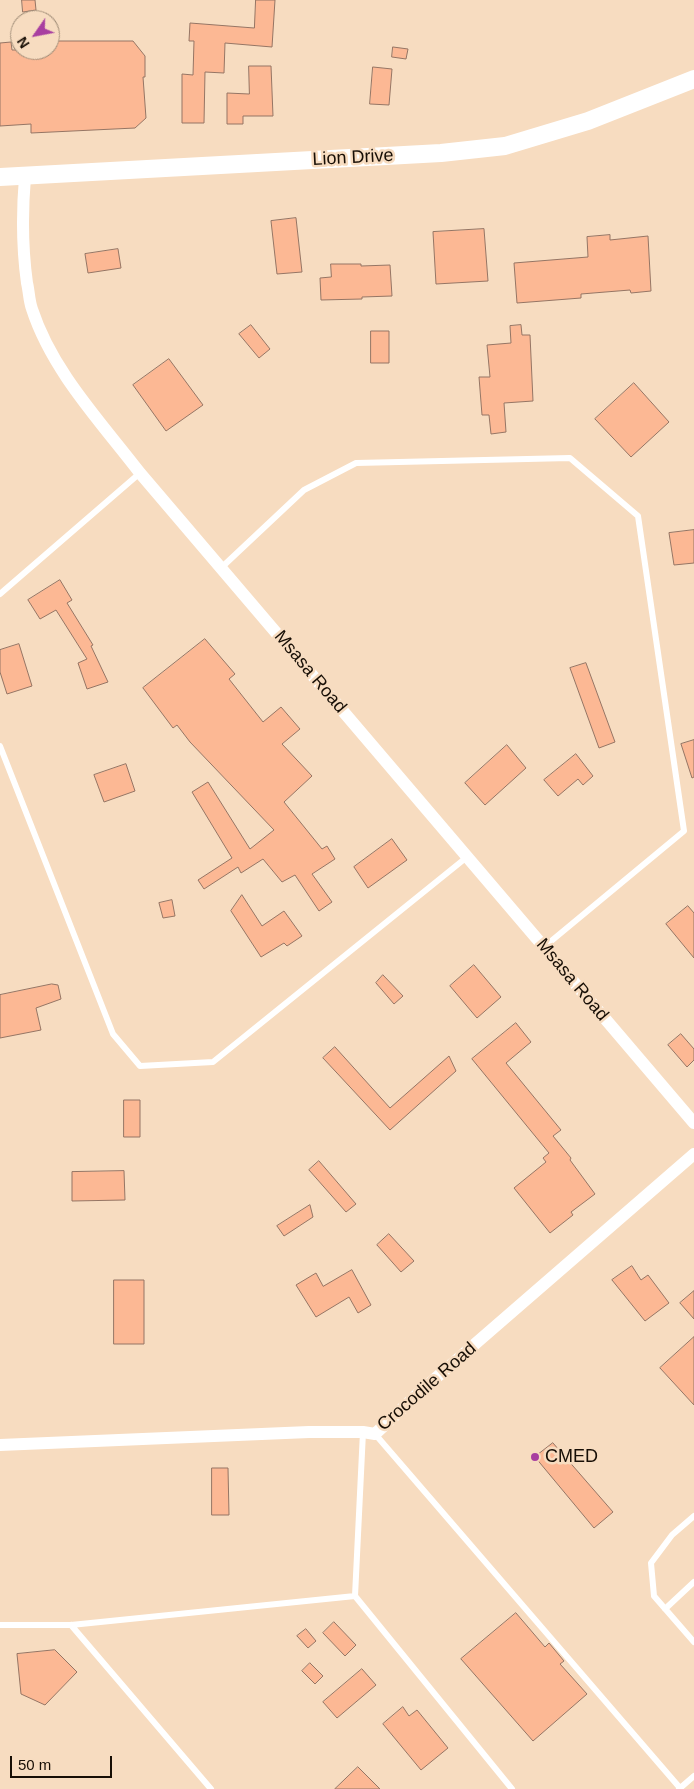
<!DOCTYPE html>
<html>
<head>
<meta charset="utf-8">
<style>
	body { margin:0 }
	#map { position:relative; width:694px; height:1789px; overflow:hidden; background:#f7dcc0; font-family:Helvetica,sans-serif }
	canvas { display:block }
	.north { position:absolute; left:10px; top:10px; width:50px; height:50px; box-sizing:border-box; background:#f7dcc0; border:1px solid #9d8a75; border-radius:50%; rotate:237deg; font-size:14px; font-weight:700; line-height:20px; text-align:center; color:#170e05 }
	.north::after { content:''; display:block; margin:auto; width:18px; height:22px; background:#a83fa0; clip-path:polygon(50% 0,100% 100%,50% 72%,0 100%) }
	.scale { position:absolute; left:10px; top:1756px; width:102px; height:22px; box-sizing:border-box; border:2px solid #170e05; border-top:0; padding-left:6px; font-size:15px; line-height:18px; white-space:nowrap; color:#170e05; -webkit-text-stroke:4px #f7dcc0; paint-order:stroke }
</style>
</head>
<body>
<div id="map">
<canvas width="694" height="1789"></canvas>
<div class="north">N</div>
<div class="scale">50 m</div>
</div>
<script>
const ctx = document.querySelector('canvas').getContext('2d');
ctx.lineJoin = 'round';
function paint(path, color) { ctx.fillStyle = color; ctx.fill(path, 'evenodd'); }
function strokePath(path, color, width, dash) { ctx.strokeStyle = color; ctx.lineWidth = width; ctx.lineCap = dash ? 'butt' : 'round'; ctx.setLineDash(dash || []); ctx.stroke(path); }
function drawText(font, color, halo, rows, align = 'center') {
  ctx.font = font + ' Helvetica,sans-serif'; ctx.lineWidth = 5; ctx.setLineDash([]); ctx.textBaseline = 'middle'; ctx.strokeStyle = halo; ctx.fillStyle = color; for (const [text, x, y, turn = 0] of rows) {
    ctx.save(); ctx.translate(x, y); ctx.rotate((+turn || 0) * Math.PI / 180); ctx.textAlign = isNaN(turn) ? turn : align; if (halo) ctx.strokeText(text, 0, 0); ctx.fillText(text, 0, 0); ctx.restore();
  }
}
const building = new Path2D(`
	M 22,0 L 35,0 L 36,10 L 23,12 Z
	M 256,0 L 275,0 L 272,47 L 225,43 L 224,73 L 205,72 L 204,123 L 182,123 L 182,74 L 193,75 L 194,41 L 189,41 L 190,23 L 254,28 Z
	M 50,41 L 133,41 L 145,56 L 145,77 L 143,77 L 146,118 L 135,128 L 31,133 L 31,124 L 0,126 L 0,43 L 11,42 L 12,50 L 50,50 Z
	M 393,47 L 408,49 L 406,59 L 392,57 Z
	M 249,66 L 271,66 L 273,116 L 243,116 L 243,124 L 227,124 L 227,93 L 249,94 Z
	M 373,67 L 392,69 L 389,105 L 370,104 Z
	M 296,218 L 302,272 L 277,274 L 271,221 Z
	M 484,229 L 488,281 L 436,284 L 433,232 Z
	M 610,235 L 610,240 L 648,236 L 651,291 L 631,293 L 630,290 L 581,294 L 581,298 L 517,303 L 514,263 L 588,257 L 587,237 Z
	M 118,249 L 121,268 L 88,273 L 85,254 Z
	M 331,264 L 361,264 L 361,266 L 390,265 L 392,296 L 362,297 L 362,299 L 321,300 L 320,278 L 331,277 Z
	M 251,325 L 270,349 L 259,358 L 239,334 Z
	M 521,325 L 522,335 L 530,335 L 533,401 L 504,403 L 506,432 L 491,434 L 489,415 L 482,415 L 479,377 L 490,377 L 487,345 L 511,343 L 510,326 Z
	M 371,331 L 389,331 L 389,363 L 371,363 Z
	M 169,359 L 203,405 L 166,431 L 133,385 Z
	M 634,383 L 669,422 L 631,457 L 595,419 Z
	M 694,530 L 694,563 L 674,565 L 669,533 Z
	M 60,580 L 72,600 L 67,603 L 93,645 L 91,646 L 108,682 L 87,689 L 78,663 L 87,659 L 56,610 L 40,619 L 28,600 Z
	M 205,639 L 235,674 L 229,679 L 263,722 L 281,707 L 300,729 L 282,744 L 312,776 L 284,802 L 322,849 L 327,846 L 335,859 L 312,874 L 332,902 L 319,911 L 295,875 L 282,882 L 263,859 L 241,873 L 238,867 L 204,889 L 198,880 L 232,858 L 192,792 L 208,782 L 250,849 L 274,830 L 190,742 L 177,725 L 173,728 L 143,688 Z
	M 19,644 L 32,686 L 7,694 L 0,672 L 0,650 Z
	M 586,663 L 615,742 L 599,748 L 570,668 Z
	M 694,740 L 694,777 L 692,778 L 681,744 Z
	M 507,745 L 526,768 L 485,805 L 465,783 Z
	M 576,754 L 593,776 L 583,785 L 578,779 L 558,796 L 544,780 Z
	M 126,764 L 135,791 L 104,802 L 94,775 Z
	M 392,839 L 407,860 L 368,888 L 354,867 Z
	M 242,895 L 262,926 L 284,911 L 302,936 L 287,946 L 284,943 L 261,957 L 231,911 Z
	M 172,900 L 175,916 L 163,918 L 159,903 Z
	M 688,906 L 694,913 L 694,958 L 666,924 Z
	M 474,965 L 501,997 L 477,1018 L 450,986 Z
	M 383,975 L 403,996 L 394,1004 L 376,983 Z
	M 52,984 L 58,985 L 61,999 L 36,1008 L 41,1030 L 0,1038 L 0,995 Z
	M 516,1023 L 531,1042 L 506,1063 L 561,1130 L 553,1136 L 571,1158 L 570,1160 L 595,1194 L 571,1212 L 573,1215 L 550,1233 L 514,1188 L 546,1162 L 543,1158 L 549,1153 L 472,1059 Z
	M 681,1034 L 694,1049 L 694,1060 L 687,1067 L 668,1045 Z
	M 335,1047 L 390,1108 L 449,1056 L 456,1071 L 390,1130 L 323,1058 Z
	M 124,1100 L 140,1100 L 140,1137 L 124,1137 Z
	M 319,1161 L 356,1204 L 346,1212 L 309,1170 Z
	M 124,1171 L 125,1200 L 72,1201 L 72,1172 Z
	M 310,1205 L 313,1217 L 284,1236 L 277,1226 Z
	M 389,1234 L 414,1261 L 401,1272 L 377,1245 Z
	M 632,1266 L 641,1280 L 648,1275 L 669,1303 L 645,1321 L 612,1280 Z
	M 352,1270 L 371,1305 L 358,1313 L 349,1297 L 316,1317 L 296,1285 L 316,1273 L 323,1286 Z
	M 114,1280 L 144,1280 L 144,1344 L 114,1344 Z
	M 694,1291 L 694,1319 L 680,1303 Z
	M 694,1337 L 694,1405 L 660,1368 Z
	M 553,1443 L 613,1512 L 594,1528 L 535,1457 Z
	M 212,1468 L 228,1468 L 229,1515 L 212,1515 Z
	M 516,1613 L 545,1647 L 549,1643 L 564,1661 L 560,1664 L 587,1694 L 533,1741 L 461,1659 Z
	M 334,1622 L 356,1645 L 345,1656 L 323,1633 Z
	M 306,1629 L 316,1641 L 308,1648 L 297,1636 Z
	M 55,1650 L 77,1672 L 45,1705 L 21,1694 L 17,1654 Z
	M 310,1663 L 323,1676 L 315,1684 L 302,1671 Z
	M 362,1669 L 376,1685 L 337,1718 L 323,1702 Z
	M 403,1707 L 409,1716 L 417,1710 L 448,1748 L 421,1770 L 383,1724 Z
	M 358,1767 L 380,1789 L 335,1789 Z`);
paint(building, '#fcb894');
strokePath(building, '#957564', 1);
strokePath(new Path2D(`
	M 221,568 L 304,490 L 356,463 L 570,458 L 638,516 L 684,831 L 544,947
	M 0,594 L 140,473
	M 0,746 L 113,1034 L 140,1066 L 213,1062 L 467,857
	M 375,1434 L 680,1788
	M 694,1516 L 672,1535 L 651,1563 L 654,1596 L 694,1642
	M 355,1596 L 363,1432
	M 665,1609 L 694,1582
	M 0,1625 L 71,1625 L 355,1596 L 512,1789
	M 71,1625 L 211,1789
	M 679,1789 L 694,1776`), '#fff', 6);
strokePath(new Path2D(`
	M 25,177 C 22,212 22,247 27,283 C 29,291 29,301 32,309 C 52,371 101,422 140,473 L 694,1123
	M 0,1445 L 309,1432 L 363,1432 L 375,1434 L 422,1390 L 694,1154`), '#fff', 12);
strokePath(new Path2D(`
	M 0,177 L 441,153 L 505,146 L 588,121 L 694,79`), '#fff', 18);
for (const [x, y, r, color] of [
	[535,1457,5,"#a83fa0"]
]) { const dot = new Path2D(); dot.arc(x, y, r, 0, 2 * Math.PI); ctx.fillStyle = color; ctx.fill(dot); strokePath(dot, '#f7dcc0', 2); }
drawText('18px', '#170e05', '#f7dcc0', [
	["Lion Drive",353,158,-3],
	["Msasa Road",310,672,50],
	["Msasa Road",572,980,50],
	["Crocodile Road",427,1387,-41]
]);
drawText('18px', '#170e05', '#f7dcc0', [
	["CMED",545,1457]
], 'left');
</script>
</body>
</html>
